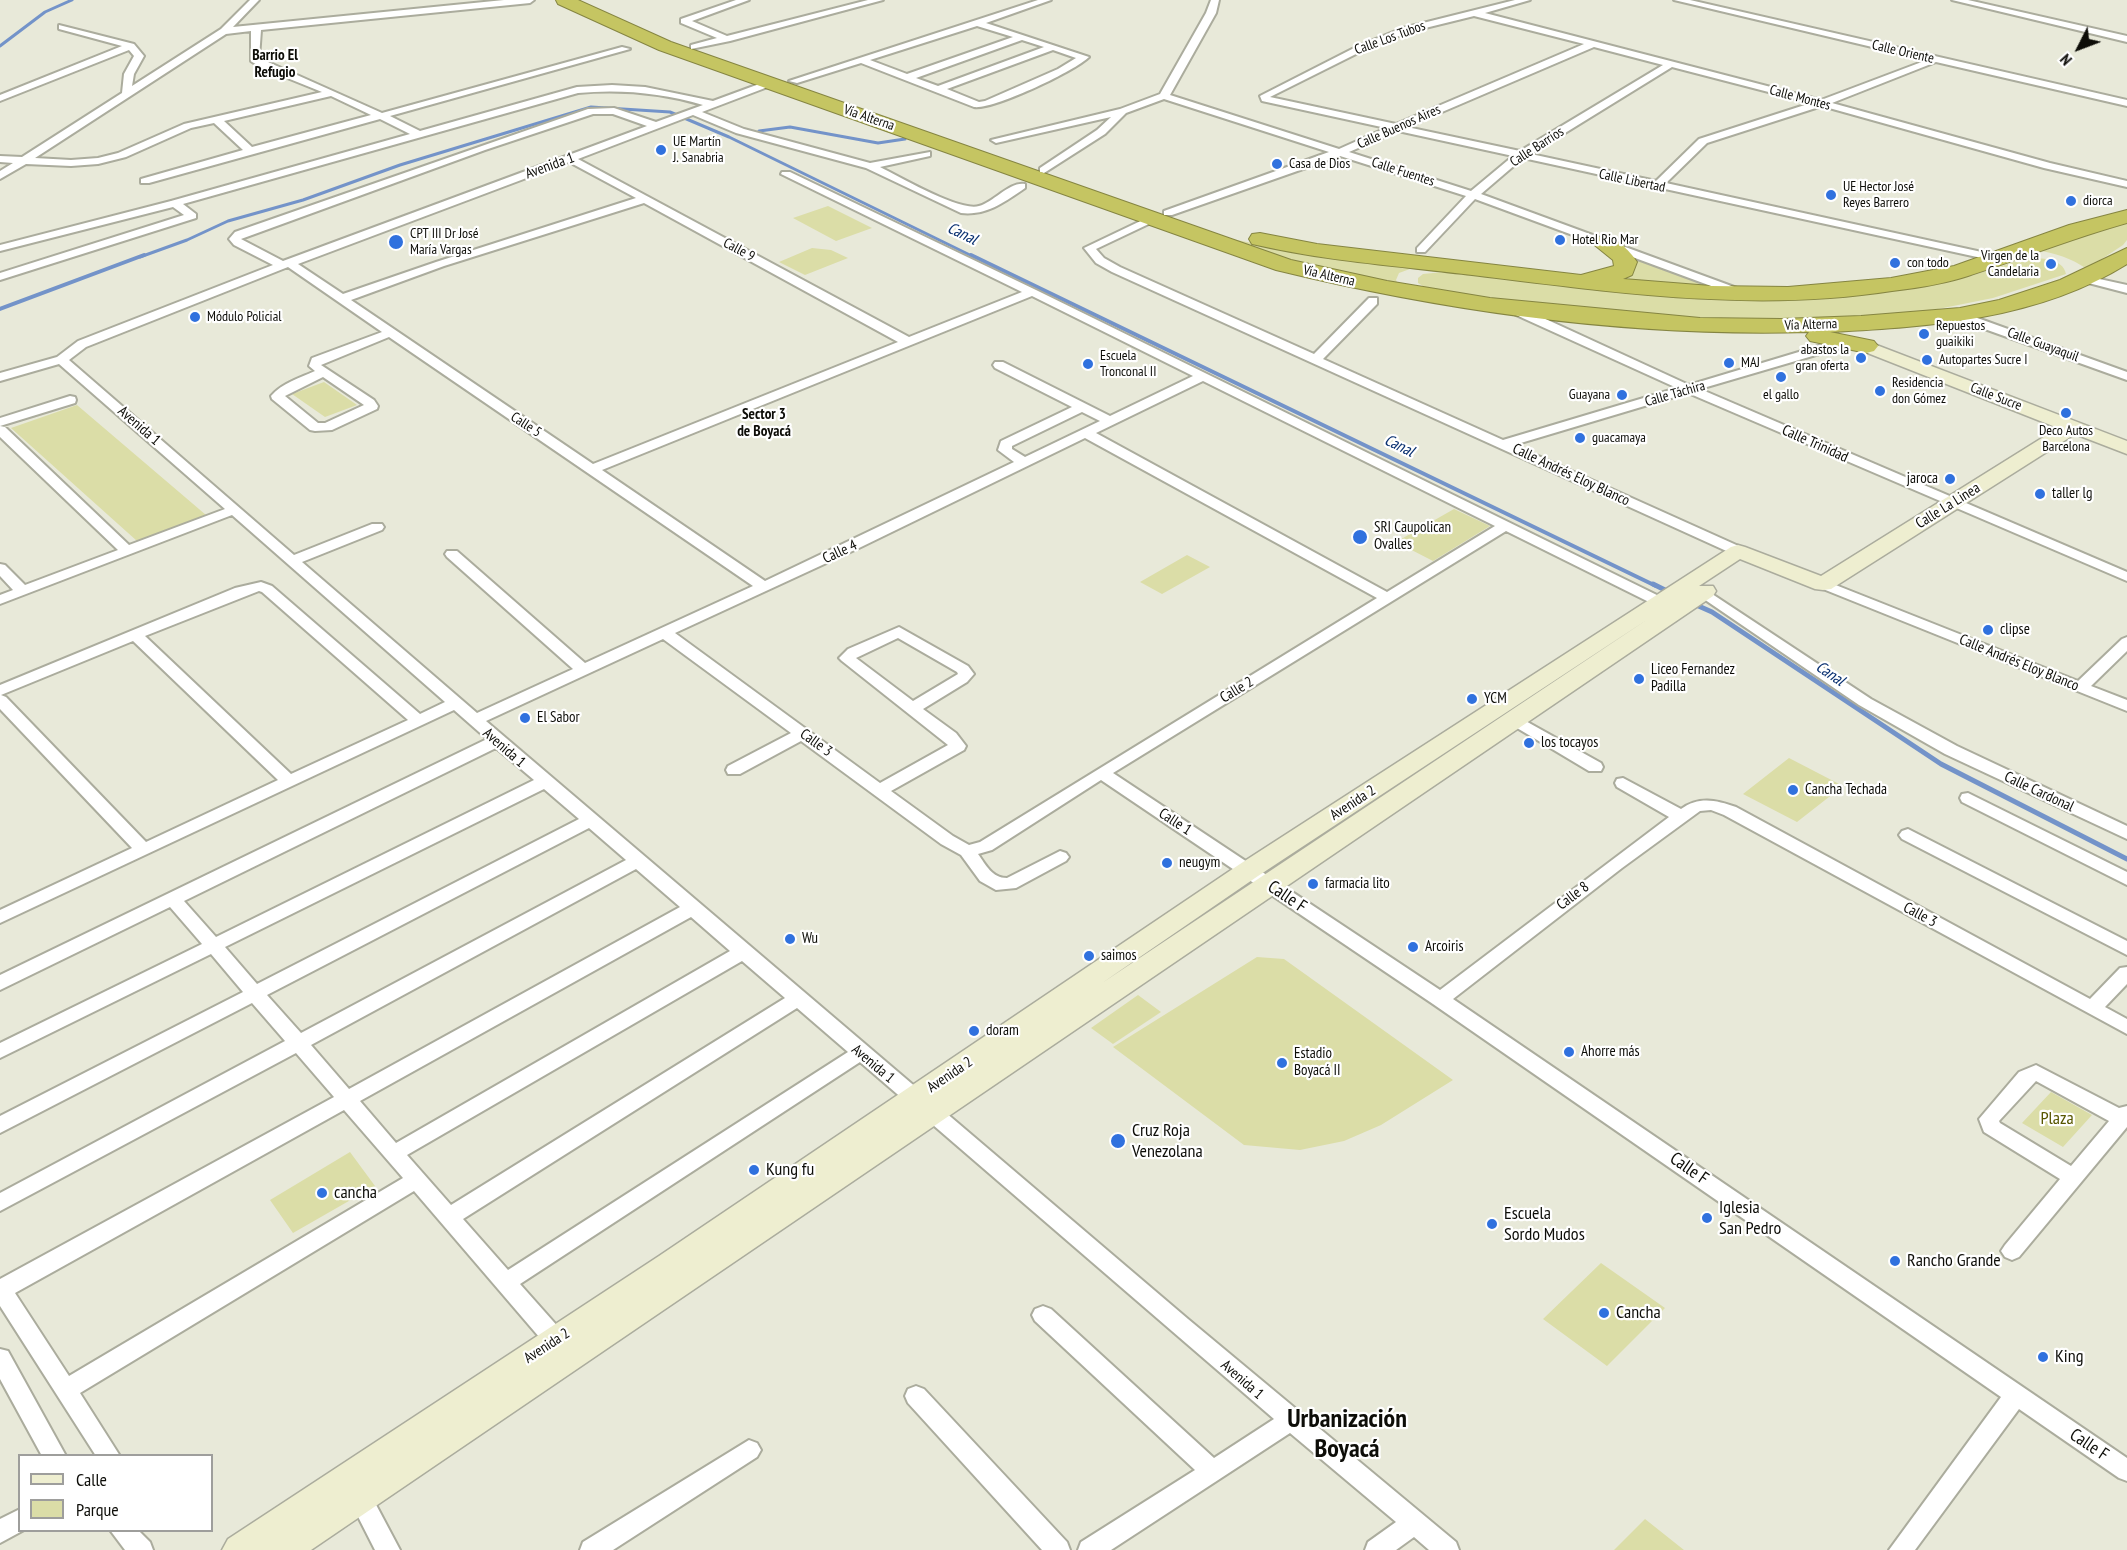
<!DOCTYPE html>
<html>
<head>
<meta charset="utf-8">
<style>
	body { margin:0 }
	#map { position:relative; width:2127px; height:1550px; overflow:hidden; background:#e8e9d9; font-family:"PT Sans Narrow",sans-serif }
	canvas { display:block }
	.legend { position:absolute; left:18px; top:1454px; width:195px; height:78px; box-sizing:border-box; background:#fff; border:2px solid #9e9e9c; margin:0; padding:8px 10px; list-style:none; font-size:18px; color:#0d0d08 }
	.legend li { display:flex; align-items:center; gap:12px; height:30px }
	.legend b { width:30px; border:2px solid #9e9e9c }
	.north { position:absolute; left:2049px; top:18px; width:60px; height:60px; -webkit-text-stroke:4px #fff; paint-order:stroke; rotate:228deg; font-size:16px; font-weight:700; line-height:24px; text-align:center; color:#0d0d08 }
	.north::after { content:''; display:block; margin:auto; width:21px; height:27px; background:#0d0d08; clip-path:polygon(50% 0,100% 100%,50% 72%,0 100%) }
</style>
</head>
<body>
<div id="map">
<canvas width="2127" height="1550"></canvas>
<ul class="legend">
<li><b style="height:8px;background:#eeeed0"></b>Calle</li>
<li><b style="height:16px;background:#dbdda7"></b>Parque</li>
</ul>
<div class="north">N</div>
</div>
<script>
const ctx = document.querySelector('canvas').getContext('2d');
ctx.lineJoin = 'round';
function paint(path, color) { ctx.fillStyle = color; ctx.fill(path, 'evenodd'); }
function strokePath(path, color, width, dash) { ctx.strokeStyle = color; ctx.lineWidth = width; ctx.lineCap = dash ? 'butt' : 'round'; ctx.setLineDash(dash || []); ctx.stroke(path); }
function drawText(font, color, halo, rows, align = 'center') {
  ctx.font = font + ' "PT Sans Narrow",sans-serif'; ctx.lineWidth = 4.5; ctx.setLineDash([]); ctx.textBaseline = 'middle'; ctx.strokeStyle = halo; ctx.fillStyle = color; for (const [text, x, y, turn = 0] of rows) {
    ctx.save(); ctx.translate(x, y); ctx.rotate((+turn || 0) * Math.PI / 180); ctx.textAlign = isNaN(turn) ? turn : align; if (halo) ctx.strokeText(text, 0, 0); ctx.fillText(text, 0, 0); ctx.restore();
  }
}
paint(new Path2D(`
	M 828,206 L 872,228 L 836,241 L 793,218 Z
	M 2127,220 L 2127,240 L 2123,245 L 2087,269 C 2071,258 2055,253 2036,250 Z
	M 1222,237 L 1303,253 L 1418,266 L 1399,273 L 1396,280 L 1398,284 L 1309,269 Z
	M 812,248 L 831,250 L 848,258 L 805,275 L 779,262 Z
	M 1625,255 L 1727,291 L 1609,281 Z
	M 2026,258 C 2040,258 2063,258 2066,274 L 1993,298 L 1938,309 L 1893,315 L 1767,321 L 1639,316 L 1431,291 L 1418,283 L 1418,278 L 1423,274 L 1443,272 L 1646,295 L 1707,299 L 1792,299 L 1939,283 L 1971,276 Z
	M 324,382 L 357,405 L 325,417 L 292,394 Z
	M 77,405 L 206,515 L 137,541 L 11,428 Z
	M 1454,509 L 1490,526 L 1433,561 L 1396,542 Z
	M 1187,555 L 1210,567 L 1162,594 L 1140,582 Z
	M 1789,758 L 1843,786 L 1797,822 L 1743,794 Z
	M 1257,957 L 1284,959 L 1453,1080 L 1381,1125 L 1344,1141 L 1300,1150 L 1244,1145 L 1113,1047 Z
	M 1138,995 L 1161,1012 L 1113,1044 L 1091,1028 Z
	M 2051,1092 L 2092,1115 L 2063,1147 L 2022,1123 Z
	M 350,1152 L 375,1186 L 293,1233 L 270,1200 Z
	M 1601,1263 L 1665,1308 L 1607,1366 L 1543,1319 Z
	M 1645,1519 L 1684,1550 L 1614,1550 Z`), '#dbdda7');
strokePath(new Path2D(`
	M 0,46 L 45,12 L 72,0
	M 759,131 L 790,127 L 878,143 L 905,139
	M 140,257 L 187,240 L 228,221 L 303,200 L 400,165 L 591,107 L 670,112 L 729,137 L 974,257`), '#7393c9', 3);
strokePath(new Path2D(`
	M 971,255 L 1656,586
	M 0,309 L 144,255`), '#7393c9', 4);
strokePath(new Path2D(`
	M 1653,584 L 1669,592
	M 1694,604 L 1712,612 L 1941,764 L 2127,859`), '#7393c9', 5);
const street = new Path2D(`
	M 250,0 L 259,0 L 233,27 L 504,0 L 534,0 L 530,3 L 261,30 L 259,58 L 382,113 L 622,47 L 630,49 L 390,116 L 420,131 L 577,87 L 612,85 L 645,87 L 713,101 L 770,80 L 773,81 L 773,85 L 702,112 L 744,129 L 870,163 L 930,152 L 930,156 L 880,167 C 900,177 960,212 979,206 C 994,202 1010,181 1025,184 L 1025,188 C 1005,202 986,216 961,213 L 866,168 L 736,133 L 693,115 L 578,159 L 909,337 L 1022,292 L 781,174 L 782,172 L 790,172 L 1036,290 L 1665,599 L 1667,602 L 1665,605 L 1655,605 L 1506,531 L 1113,773 L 1440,990 L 1669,817 L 1617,787 L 1615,783 L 1617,779 L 1623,778 L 1681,809 C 1699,796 1716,800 1736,807 L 2090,999 L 2120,968 L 2127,967 L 2127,984 L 2105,1007 L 2127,1019 L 2127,1034 L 1724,815 L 1711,810 L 1700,811 L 1622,868 L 1453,999 L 2127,1458 L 2127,1481 L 2119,1478 L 2019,1409 L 1915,1550 L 1889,1550 L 2001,1397 L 1433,1004 L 1101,780 L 992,850 L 978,854 C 986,865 992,878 1007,878 L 1060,851 L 1066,853 L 1069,857 L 1066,861 L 1016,888 L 996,890 L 980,881 L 961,855 L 941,844 L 801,741 L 740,774 L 728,774 L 726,770 L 728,766 L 791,733 L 663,639 L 486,721 L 1188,1319 L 1456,1542 L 1459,1550 L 1429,1550 L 1414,1537 L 1396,1550 L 1365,1550 L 1368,1542 L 1396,1522 L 1290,1433 L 1111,1550 L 1078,1550 L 1081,1542 L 1195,1470 L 1035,1321 L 1032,1315 L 1035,1309 L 1043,1306 L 1051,1309 L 1214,1458 L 1274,1419 L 860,1062 L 520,1284 L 568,1338 L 571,1345 L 568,1352 L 560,1354 L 552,1352 L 414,1191 L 80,1393 L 120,1456 L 96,1456 L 0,1306 L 0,1279 L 334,1097 L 296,1053 L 0,1211 L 0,1193 L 285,1041 L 252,1003 L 0,1133 L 0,1116 L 243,992 L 211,954 L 0,1058 L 0,1043 L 202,944 L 170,907 L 0,990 L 0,975 L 487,739 L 454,710 L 0,923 L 0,910 L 132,848 L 0,709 L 0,685 L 235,588 L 261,582 L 272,586 L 420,714 L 445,702 L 232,515 L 0,604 L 0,595 L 13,590 L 0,576 L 0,564 L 5,565 L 25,585 L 118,550 L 0,437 L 0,426 L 5,427 L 129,545 L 225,509 L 59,364 L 0,381 L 0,373 L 57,357 L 78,341 L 273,265 L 234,245 L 229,239 L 235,232 L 588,109 L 614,108 L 656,122 L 703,105 C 662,93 621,89 578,93 L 183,204 L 196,214 L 196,218 L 0,280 L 0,273 L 184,215 L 173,207 L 0,251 L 0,245 L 171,201 L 410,134 L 380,119 L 149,183 L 141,183 L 141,179 L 243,150 L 214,123 L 191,128 L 126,157 L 98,164 L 71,166 L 26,164 L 0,179 L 0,171 L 13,163 L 0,162 L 0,156 L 22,157 L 122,93 L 124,74 L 134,56 L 129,50 L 0,101 L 0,95 L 122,46 L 59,29 L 59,25 L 134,44 L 144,56 L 134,74 L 132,86 L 221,29 ZM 251,31 L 251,61 L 260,67 L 322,92 L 184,124 L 118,153 L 98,158 L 71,160 L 35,158 L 226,34 ZM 331,96 L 371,115 L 252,147 L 224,121 ZM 593,114 L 613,114 L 647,126 L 283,261 L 241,239 L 485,150 ZM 569,162 L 636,198 L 436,262 L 343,294 L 298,264 ZM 644,203 L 898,342 L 593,464 L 351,300 L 444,266 ZM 288,267 L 382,332 L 312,358 L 309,366 L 315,371 C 300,378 282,383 271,396 L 272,399 L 310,430 L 315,431 L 332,430 L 377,409 L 378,406 L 374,400 L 321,365 L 389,337 L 753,586 L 585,663 L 457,551 L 447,551 L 445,554 L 447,557 L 573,669 L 477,713 L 302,562 L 382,530 L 384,527 L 382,524 L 372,524 L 294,555 L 69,360 L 86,347 ZM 1032,296 L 1193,376 L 1110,416 L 1003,362 L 995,362 L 993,365 L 995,368 L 1072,407 L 1001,441 L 998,450 L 1014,462 L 765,581 L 602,470 ZM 323,377 L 364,405 L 325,423 L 318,423 L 285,396 ZM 1203,381 L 1495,526 L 1387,592 L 1096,433 ZM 1082,412 L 1100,421 L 1025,457 L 1012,449 L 1012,446 ZM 1085,438 L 1377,598 L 980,842 L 969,845 L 953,836 L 891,791 L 964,750 L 966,746 L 956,733 L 923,709 L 967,682 L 974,674 L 968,666 L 899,627 L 848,649 L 839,658 L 842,661 L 948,745 L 880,783 L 675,633 L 859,548 ZM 259,591 L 262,592 L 408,720 L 291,774 L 145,636 ZM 898,638 L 957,672 L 958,674 L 913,701 L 856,658 ZM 133,641 L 278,780 L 146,842 L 6,697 L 1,695 ZM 496,748 L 534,780 L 216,937 L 184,901 ZM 544,789 L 579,819 L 257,984 L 225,947 ZM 589,828 L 626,860 L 301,1033 L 267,995 ZM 636,869 L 680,907 L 349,1089 L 311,1045 ZM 691,917 L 730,951 L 396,1143 L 360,1101 ZM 742,961 L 785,998 L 451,1205 L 407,1155 ZM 797,1008 L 848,1052 L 508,1270 L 463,1219 ZM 344,1110 L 403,1178 L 69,1376 L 15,1293 Z
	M 736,0 L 749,0 L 692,21 L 727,36 L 868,0 L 883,0 L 730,41 L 691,49 L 691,45 L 717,38 L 681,23 L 681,19 Z
	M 1038,0 L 1051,0 L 986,23 L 1089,57 C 1075,71 993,110 974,107 L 861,63 L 797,83 L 789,81 ZM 977,26 L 1013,37 L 907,74 L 870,60 ZM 1022,40 L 1044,47 L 938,86 L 916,78 ZM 1053,50 L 1076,58 L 1058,69 L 985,101 L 979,102 L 947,89 Z
	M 1211,0 L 1219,0 L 1216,13 L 1170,95 L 1339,149 L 1386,128 L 1262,101 L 1260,96 L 1358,46 L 1403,28 L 1515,0 L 1530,0 L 1485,13 L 1821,100 L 1927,60 L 1674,0 L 1690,0 L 2127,100 L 2127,106 L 1936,62 L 1832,103 L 2050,163 L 2127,181 L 2127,187 L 2044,168 L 1822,106 L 1707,143 L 1666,183 L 2000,256 L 2006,259 L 2004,261 L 2000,262 L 1523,158 L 1481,194 L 1745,291 L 1747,293 L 1741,297 L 1475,199 L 1425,252 L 1417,252 L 1417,248 L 1466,196 L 1340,156 L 1172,215 L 1164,215 L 1164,211 L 1329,152 L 1164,99 L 1126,113 L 1105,134 L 1044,173 L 1040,172 L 1040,168 L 1097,130 L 1111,117 L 996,143 L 991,140 L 1120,109 L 1160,94 L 1206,13 ZM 1474,16 L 1584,44 L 1396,124 L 1270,97 L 1364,50 L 1409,32 ZM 1594,47 L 1663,65 L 1520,151 L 1407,127 ZM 1672,67 L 1811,103 L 1699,139 L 1656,181 L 1531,154 ZM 1398,131 L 1513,156 L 1471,191 L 1349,152 Z
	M 1952,0 L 1968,0 L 2127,36 L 2127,42 Z
	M 1151,216 L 1155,217 L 1155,221 L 1096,249 L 1104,258 L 1120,267 L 1314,354 L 1369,298 L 1377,298 L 1377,304 L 1323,359 L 1503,440 L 1677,388 L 1505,310 L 1505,304 L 1513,304 L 1689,385 L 1842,339 L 1850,339 L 1850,345 L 1700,389 L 2127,572 L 2127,581 L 1688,393 L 1514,445 L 1743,548 L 1745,551 L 1743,554 L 1733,554 L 1112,272 L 1096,263 L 1084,248 Z
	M 2081,275 L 2127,285 L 2127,293 L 2077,280 L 2077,276 Z
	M 1958,311 L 2127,372 L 2127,380 L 1954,318 L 1954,312 Z
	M 70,396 L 75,397 L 76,400 L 75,403 L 0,426 L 0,418 Z
	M 1823,580 L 2078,681 L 2122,639 L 2127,637 L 2127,651 L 2091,686 L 2127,700 L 2127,711 L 1818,587 L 1816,584 L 1818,581 Z
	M 1703,588 L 1871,699 L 1957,746 L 2127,826 L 2127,839 L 1945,754 L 1859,705 L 1698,595 L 1696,592 L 1698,589 Z
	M 1513,714 L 1601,763 L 1603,767 L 1601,771 L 1589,771 L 1507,722 L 1505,719 Z
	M 1968,793 L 2127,872 L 2127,885 L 1962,802 L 1960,798 L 1962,794 Z
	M 1908,829 L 2127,941 L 2127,955 L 1902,839 L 1899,835 L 1902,831 Z
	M 2036,1065 L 2119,1108 L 2127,1106 L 2127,1127 L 2019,1257 L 2012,1260 L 2005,1257 L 2001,1251 L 2005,1245 L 2060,1179 L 1984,1132 L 1979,1119 L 2019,1072 ZM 2036,1081 L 2109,1121 L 2071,1166 L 2000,1123 L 1999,1121 Z
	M 0,1349 L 8,1351 L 66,1456 L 42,1456 L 0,1379 Z
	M 916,1386 L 924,1389 L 1067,1542 L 1070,1550 L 1042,1550 L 908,1403 L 905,1396 L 908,1389 Z
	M 749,1440 L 757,1443 L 761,1450 L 757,1457 L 613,1550 L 580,1550 L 583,1542 Z
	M 357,1480 L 365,1484 L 400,1550 L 375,1550 L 345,1491 L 349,1484 Z
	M 20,1509 L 20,1530 L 24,1530 L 0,1543 L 0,1519 Z
	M 110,1530 L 138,1530 L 150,1542 L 153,1550 L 125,1550 Z`);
const secondary = new Path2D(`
	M 1866,341 L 2127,441 L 2127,454 L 2075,434 L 1831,589 L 1823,590 L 1815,589 L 1740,559 L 1699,586 L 1713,586 L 1716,591 L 1713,596 L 311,1550 L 222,1550 L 228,1539 L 659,1256 L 1240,864 L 1731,547 L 1738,545 L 1745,547 L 1821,576 L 2058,428 L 1860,350 L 1857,346 L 1860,342 ZM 1648,619 L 1102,983 L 1258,876 Z`);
const highway = new Path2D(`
	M 556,0 L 578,0 L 671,42 L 1291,260 L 1387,281 L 1490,298 L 1700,318 L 1781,319 L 1861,316 L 1960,308 L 1999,300 L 2060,280 L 2127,248 L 2127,264 C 2039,319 1931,327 1830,332 L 1874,341 L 1878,346 L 1874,351 L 1866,353 L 1810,341 L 1806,336 L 1809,332 C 1632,337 1448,312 1276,270 L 659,50 L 558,4 Z
	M 2127,210 L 2127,223 C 2073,238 2021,259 1968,276 C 1944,284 1917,288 1892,291 C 1753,313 1611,292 1472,275 C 1399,266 1324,261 1252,244 L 1249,239 L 1252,234 L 1260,233 L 1317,244 L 1581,275 L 1614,266 L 1613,260 L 1592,243 L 1595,238 C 1613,234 1628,248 1637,262 L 1632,275 L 1623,279 L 1711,286 L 1788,287 L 1891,278 L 1954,266 L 2069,225 Z`);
strokePath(street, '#abac9d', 4);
strokePath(secondary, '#abac9d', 3);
strokePath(highway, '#858542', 2);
paint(street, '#fff');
paint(secondary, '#eeeed0');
paint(highway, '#c5c562');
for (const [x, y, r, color] of [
	[661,150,6,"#3071de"],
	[1277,164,6,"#3071de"],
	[1831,195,6,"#3071de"],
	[2071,201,6,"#3071de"],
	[1560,240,6,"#3071de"],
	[396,242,8,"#3071de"],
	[1895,263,6,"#3071de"],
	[2051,264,6,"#3071de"],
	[195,317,6,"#3071de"],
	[1924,334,6,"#3071de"],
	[1861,358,6,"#3071de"],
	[1927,360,6,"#3071de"],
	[1729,363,6,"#3071de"],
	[1088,364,6,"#3071de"],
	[1781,377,6,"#3071de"],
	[1880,391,6,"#3071de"],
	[1622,395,6,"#3071de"],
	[2066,413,6,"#3071de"],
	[1580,438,6,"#3071de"],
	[1950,479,6,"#3071de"],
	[2040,494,6,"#3071de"],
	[1360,537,8,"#3071de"],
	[1988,630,6,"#3071de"],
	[1639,679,6,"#3071de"],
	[1472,699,6,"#3071de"],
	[525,718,6,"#3071de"],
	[1529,743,6,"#3071de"],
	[1793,790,6,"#3071de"],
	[1167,863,6,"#3071de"],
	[1313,884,6,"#3071de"],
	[790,939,6,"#3071de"],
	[1413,947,6,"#3071de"],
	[1089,956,6,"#3071de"],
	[974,1031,6,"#3071de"],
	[1569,1052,6,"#3071de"],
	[1282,1063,6,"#3071de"],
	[1118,1141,8,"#3071de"],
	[754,1170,6,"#3071de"],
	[322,1193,6,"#3071de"],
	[1707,1218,6,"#3071de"],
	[1492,1224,6,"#3071de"],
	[1895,1261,6,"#3071de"],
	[1604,1313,6,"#3071de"],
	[2043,1357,6,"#3071de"]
]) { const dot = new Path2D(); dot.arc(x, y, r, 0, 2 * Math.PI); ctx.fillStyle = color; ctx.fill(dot); strokePath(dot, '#fff', 2); }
drawText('14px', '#0d0d08', '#fff', [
	["Calle Los Tubos",1390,38,-20],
	["Calle Oriente",1903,52,13],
	["Calle Montes",1800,98,15],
	["Vía Alterna",869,118,19],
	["Calle Buenos Aires",1399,127,-24],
	["Calle Barrios",1537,147,-33],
	["Calle Fuentes",1403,172,18],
	["Calle Libertad",1632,181,12],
	["Calle 9",739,250,28],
	["Vía Alterna",1329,276,13],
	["Vía Alterna",1811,325,-2],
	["Calle Guayaquil",2043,345,20],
	["Calle Táchira",1675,394,-16],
	["Calle Sucre",1996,397,21],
	["Calle 5",526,425,33]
]);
drawText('14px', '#0d0d08', '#fff', [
	["UE Martín",673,142],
	["J. Sanabria",673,158],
	["Casa de Dios",1289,164],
	["UE Hector José",1843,187],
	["Reyes Barrero",1843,203],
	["diorca",2083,201],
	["CPT III Dr José",410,234],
	["María Vargas",410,250],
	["Hotel Rio Mar",1572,240],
	["Virgen de la",2039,256,"right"],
	["Candelaria",2039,272,"right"],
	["con todo",1907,263],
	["Módulo Policial",207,317],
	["Repuestos",1936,326],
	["guaikiki",1936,342],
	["abastos la",1849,350,"right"],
	["gran oferta",1849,366,"right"],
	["Escuela",1100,356],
	["Tronconal II",1100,372],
	["Autopartes Sucre I",1939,360],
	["MAJ",1741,363],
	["Residencia",1892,383],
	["don Gómez",1892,399],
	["Guayana",1610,395,"right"],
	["el gallo",1781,395,"center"],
	["Deco Autos",2066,431,"center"],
	["Barcelona",2066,447,"center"],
	["guacamaya",1592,438]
], 'left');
drawText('bold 15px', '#0d0d08', '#fff', [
	["Barrio El",275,56],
	["Refugio",275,73],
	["Sector 3",764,415],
	["de Boyacá",764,432]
]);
drawText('15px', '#0d0d08', '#fff', [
	["Avenida 1",550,166,-20],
	["Avenida 1",139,426,41],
	["Calle Trinidad",1815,444,24],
	["Calle Andrés Eloy Blanco",1571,475,25],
	["Calle La Linea",1948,506,-32],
	["Calle 4",840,552,-25],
	["Calle Andrés Eloy Blanco",2019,663,22],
	["Calle 2",1237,690,-31],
	["Calle 3",816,743,36],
	["Avenida 1",504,748,41],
	["Calle Cardonal",2039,792,25],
	["Avenida 2",1353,803,-33],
	["Calle 1",1175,822,33],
	["Calle 8",1573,896,-37],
	["Calle 3",1920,915,28],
	["Avenida 1",873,1064,40],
	["Avenida 2",950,1075,-34],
	["Avenida 2",547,1346,-33],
	["Avenida 1",1242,1380,41]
]);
drawText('15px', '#0d0d08', '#fff', [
	["jaroca",1938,479,"right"],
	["taller lg",2052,494],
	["SRI Caupolican",1374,528],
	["Ovalles",1374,545],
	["clipse",2000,630],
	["Liceo Fernandez",1651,670],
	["Padilla",1651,687],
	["YCM",1484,699],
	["El Sabor",537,718],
	["los tocayos",1541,743],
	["Cancha Techada",1805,790],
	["neugym",1179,863],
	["farmacia lito",1325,884],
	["Wu",802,939],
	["Arcoiris",1425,947],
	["saimos",1101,956],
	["doram",986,1031],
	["Ahorre más",1581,1052],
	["Estadio",1294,1054],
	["Boyacá II",1294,1071]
], 'left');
drawText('italic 16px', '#0b3272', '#fff', [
	["Canal",962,234,26],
	["Canal",1399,446,26],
	["Canal",1830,674,34]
]);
drawText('18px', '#0d0d08', '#fff', [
	["Calle F",1287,897,34],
	["Calle F",1689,1169,35],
	["Calle F",2089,1445,34]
]);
drawText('18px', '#575600', '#fff', [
	["Plaza",2057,1119]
]);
drawText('18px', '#0d0d08', '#fff', [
	["Cruz Roja",1132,1131],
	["Venezolana",1132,1152],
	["Kung fu",766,1170],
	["cancha",334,1193],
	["Iglesia",1719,1208],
	["San Pedro",1719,1229],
	["Escuela",1504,1214],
	["Sordo Mudos",1504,1235],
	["Rancho Grande",1907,1261],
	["Cancha",1616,1313],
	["King",2055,1357]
], 'left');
drawText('bold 26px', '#0d0d08', '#fff', [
	["Urbanización",1347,1420],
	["Boyacá",1347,1450]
]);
</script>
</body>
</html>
